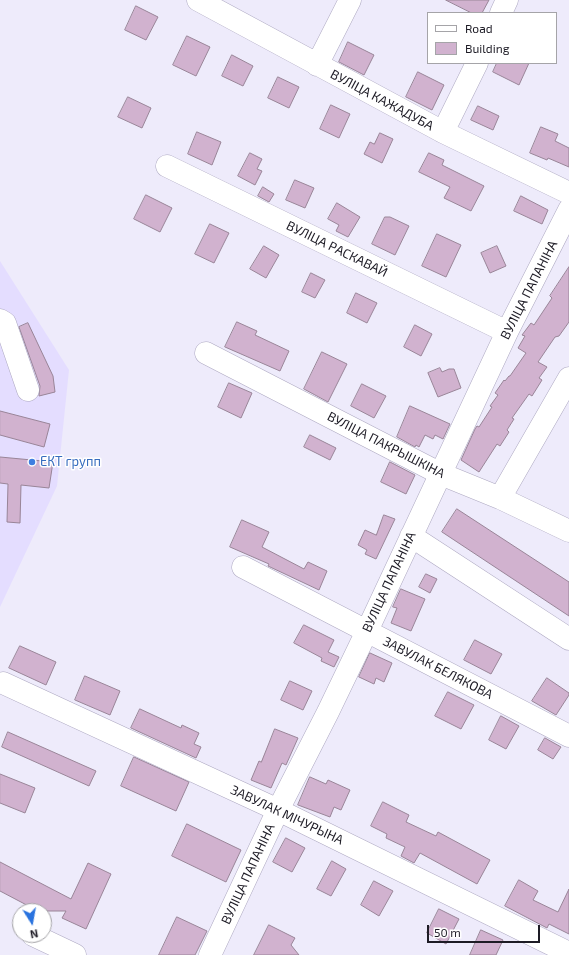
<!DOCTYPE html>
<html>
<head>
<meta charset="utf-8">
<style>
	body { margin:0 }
	#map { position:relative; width:569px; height:955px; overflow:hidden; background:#eeebfb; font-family:"Exo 2",sans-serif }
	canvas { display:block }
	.legend { position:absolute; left:427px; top:12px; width:130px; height:52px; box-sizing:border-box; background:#fff; border:1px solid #a5a4a8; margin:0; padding:5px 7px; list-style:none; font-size:12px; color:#1d1b25 }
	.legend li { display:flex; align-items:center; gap:8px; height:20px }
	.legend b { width:20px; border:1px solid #a5a4a8 }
	.north { position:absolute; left:12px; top:903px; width:40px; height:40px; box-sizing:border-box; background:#fff; border:1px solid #a5a4a8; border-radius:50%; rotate:169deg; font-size:11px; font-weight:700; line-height:16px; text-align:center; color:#1d1b25 }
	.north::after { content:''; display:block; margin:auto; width:14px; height:18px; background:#2a73df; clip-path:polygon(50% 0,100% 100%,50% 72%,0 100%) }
	.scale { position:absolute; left:427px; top:925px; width:113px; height:18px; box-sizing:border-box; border:2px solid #1d1b25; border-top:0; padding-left:5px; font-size:12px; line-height:14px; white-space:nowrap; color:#1d1b25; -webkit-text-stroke:3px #fff; paint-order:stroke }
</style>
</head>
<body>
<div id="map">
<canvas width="569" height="955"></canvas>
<ul class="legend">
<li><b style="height:5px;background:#fff"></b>Road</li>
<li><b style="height:11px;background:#d1b2cf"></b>Building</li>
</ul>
<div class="north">N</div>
<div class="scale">50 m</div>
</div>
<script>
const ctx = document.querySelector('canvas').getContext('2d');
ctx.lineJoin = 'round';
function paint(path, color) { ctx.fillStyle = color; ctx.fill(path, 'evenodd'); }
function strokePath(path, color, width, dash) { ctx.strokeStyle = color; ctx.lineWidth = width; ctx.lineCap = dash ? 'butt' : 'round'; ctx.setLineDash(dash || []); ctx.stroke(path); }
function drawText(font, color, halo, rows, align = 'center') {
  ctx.font = font + ' "Exo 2",sans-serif'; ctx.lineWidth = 3; ctx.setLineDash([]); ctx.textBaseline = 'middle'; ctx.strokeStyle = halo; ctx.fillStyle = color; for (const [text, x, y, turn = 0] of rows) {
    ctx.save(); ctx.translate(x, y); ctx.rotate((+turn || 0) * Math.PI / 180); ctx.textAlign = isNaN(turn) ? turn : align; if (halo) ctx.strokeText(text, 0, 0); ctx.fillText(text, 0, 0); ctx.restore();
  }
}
paint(new Path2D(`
	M 0,261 L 69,370 L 57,486 L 0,607 Z`), '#e4ddff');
const building = new Path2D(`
	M 446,0 L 489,0 L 482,13 L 472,13 Z
	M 136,6 L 158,17 L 146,40 L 125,30 Z
	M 187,36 L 210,47 L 196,76 L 173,65 Z
	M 348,42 L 374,55 L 364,75 L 339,62 Z
	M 232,55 L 253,66 L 243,86 L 222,76 Z
	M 497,63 L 529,63 L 519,85 L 493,72 Z
	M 418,72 L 444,85 L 432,110 L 406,97 Z
	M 278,77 L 299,87 L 289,108 L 268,98 Z
	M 128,97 L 151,108 L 142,128 L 118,117 Z
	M 331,105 L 350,114 L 339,138 L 320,129 Z
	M 478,106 L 499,116 L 493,130 L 471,120 Z
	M 541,127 L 558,134 L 555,141 L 569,148 L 569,167 L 548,158 L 547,160 L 530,153 Z
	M 197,132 L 221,142 L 212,165 L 188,154 Z
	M 380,133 L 393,139 L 382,163 L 364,154 L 370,142 L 374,144 Z
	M 250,153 L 262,159 L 257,169 L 262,171 L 255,185 L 238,176 Z
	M 429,153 L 444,160 L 442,165 L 484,186 L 471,211 L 444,198 L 450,187 L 419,172 Z
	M 295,180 L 314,188 L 305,208 L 286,200 Z
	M 263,187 L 274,194 L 269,202 L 258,196 Z
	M 146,195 L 172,208 L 160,232 L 134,219 Z
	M 521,196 L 548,210 L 542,224 L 514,211 Z
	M 337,203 L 360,217 L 348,237 L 336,231 L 339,225 L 328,219 Z
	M 385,217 L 390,217 L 409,226 L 395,255 L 372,244 Z
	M 210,224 L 229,233 L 214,263 L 195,254 Z
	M 437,234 L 461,245 L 446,277 L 422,266 Z
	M 264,246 L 279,255 L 266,278 L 250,269 Z
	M 497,246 L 506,266 L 490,273 L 481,253 Z
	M 569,267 L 569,322 L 559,336 L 555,337 L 538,362 L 547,367 L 539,378 L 542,380 L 532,396 L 529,394 L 512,418 L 514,419 L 507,430 L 509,432 L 500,446 L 497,444 L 479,472 L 461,460 L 475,429 L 477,426 L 479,427 L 492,407 L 490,406 L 498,395 L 495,393 L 504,380 L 505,381 L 509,376 L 510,376 L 526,353 L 518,348 L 525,336 L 522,335 L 531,323 L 534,325 L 552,298 L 550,296 Z
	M 311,273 L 325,280 L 315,298 L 302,292 Z
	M 356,293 L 377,303 L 367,323 L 347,313 Z
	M 237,322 L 257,331 L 255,335 L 289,351 L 280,371 L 225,347 Z
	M 28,323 L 53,376 L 55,392 L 39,396 L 40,386 L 19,327 Z
	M 415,325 L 432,334 L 421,356 L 404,347 Z
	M 322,352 L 347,364 L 328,402 L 304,389 Z
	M 440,368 L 442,372 L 449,369 L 454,369 L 461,388 L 438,397 L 428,373 Z
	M 229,383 L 252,393 L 241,418 L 218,407 Z
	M 362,384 L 386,396 L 374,418 L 351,406 Z
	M 410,406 L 450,424 L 443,439 L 435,435 L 433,439 L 425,435 L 419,447 L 416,445 L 415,447 L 397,437 Z
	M 0,411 L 50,424 L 44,447 L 0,435 Z
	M 310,435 L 336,448 L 330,460 L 304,447 Z
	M 0,457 L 53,462 L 49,488 L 21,485 L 20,523 L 7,522 L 8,484 L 0,483 Z
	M 390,462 L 415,475 L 406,494 L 381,482 Z
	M 457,509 L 569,582 L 569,616 L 442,532 Z
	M 384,515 L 395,519 L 376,559 L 365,554 L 367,550 L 358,545 L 365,530 L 376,535 Z
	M 242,520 L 269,532 L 262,547 L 304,569 L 308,562 L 327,571 L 319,590 L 268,566 L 269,564 L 230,547 Z
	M 426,574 L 437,579 L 430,593 L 419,587 Z
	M 401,589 L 425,599 L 411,631 L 391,623 L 397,608 L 393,607 Z
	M 304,625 L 334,640 L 328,652 L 339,657 L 334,667 L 321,661 L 322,658 L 294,643 Z
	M 475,640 L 502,654 L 491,674 L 464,660 Z
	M 20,646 L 56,662 L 46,685 L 9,668 Z
	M 370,653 L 392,663 L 384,682 L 376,678 L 374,684 L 359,677 Z
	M 85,676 L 120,691 L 110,715 L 75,700 Z
	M 547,678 L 569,693 L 569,695 L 556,715 L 532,701 Z
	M 290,681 L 312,691 L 303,710 L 281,700 Z
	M 448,692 L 474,705 L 461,729 L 435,716 Z
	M 140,709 L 181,728 L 182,725 L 199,733 L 194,744 L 201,747 L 196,758 L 131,728 Z
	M 501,716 L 519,726 L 506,749 L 489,740 Z
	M 275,729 L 298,738 L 286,765 L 282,763 L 271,788 L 251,780 L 259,761 L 261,762 Z
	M 8,732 L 96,771 L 89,786 L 2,747 Z
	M 545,738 L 561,747 L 553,759 L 538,750 Z
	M 134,757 L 189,782 L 176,811 L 121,786 Z
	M 0,774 L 35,788 L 25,813 L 0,803 Z
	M 310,777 L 326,784 L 328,780 L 350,790 L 341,810 L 334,807 L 330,817 L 298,805 Z
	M 383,802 L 409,815 L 406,822 L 436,836 L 438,832 L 490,860 L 477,884 L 420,853 L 414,863 L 401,856 L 405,847 L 386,838 L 387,834 L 371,826 Z
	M 187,824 L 241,850 L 226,882 L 172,856 Z
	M 286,838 L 305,848 L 292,872 L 273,862 Z
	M 332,861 L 346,869 L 331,896 L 317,889 Z
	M 0,862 L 71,899 L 88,863 L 111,874 L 86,929 L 62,918 L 66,911 L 38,911 L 0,891 Z
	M 519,880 L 538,891 L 533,900 L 558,912 L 569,889 L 569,934 L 549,924 L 547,928 L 505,906 Z
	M 374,881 L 393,891 L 379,916 L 361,905 Z
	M 439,909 L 459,919 L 446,944 L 427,933 Z
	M 177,917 L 207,931 L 195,955 L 159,955 Z
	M 269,925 L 295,938 L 291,945 L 299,955 L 254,955 Z
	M 481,930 L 503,940 L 496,955 L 470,955 Z`);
paint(building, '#d1b2cf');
strokePath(building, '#998598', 1);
const minor = new Path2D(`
	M 198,0 L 443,132 L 569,193
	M 501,13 L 507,0
	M 317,65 L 350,0
	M 443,132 L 477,63
	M 167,166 L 507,332
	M 0,320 L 5,323 L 28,390
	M 206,353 L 441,474 L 500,498 L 569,531
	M 500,498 L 569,378
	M 411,536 L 569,639
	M 243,567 L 569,736
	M 3,683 L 278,810 L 569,953
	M 33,935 L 75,955
	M 210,955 L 278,810 L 328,712 L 367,631 L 507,332 L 569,210`);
strokePath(minor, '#ada8c1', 23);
strokePath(minor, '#fff', 22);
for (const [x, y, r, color] of [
	[32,462,4,"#3f7fe0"]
]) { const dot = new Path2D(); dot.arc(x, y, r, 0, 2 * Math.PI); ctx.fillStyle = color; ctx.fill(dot); strokePath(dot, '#fff', 1.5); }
drawText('13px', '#1d1b25', '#fff', [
	["ВУЛІЦА КАЖАДУБА",382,100,28],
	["ВУЛІЦА РАСКАВАЙ",337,249,26],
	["ВУЛІЦА ПАПАНІНА",529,290,-63],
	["ВУЛІЦА ПАКРЫШКІНА",386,445,27],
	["ВУЛІЦА ПАПАНІНА",389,582,-65],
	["ЗАВУЛАК БЕЛЯКОВА",438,668,27],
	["ЗАВУЛАК МІЧУРЫНА",287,815,25],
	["ВУЛІЦА ПАПАНІНА",248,874,-65]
]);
drawText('13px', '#366cbe', '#fff', [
	["ЕКТ групп",40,462]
], 'left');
</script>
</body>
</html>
